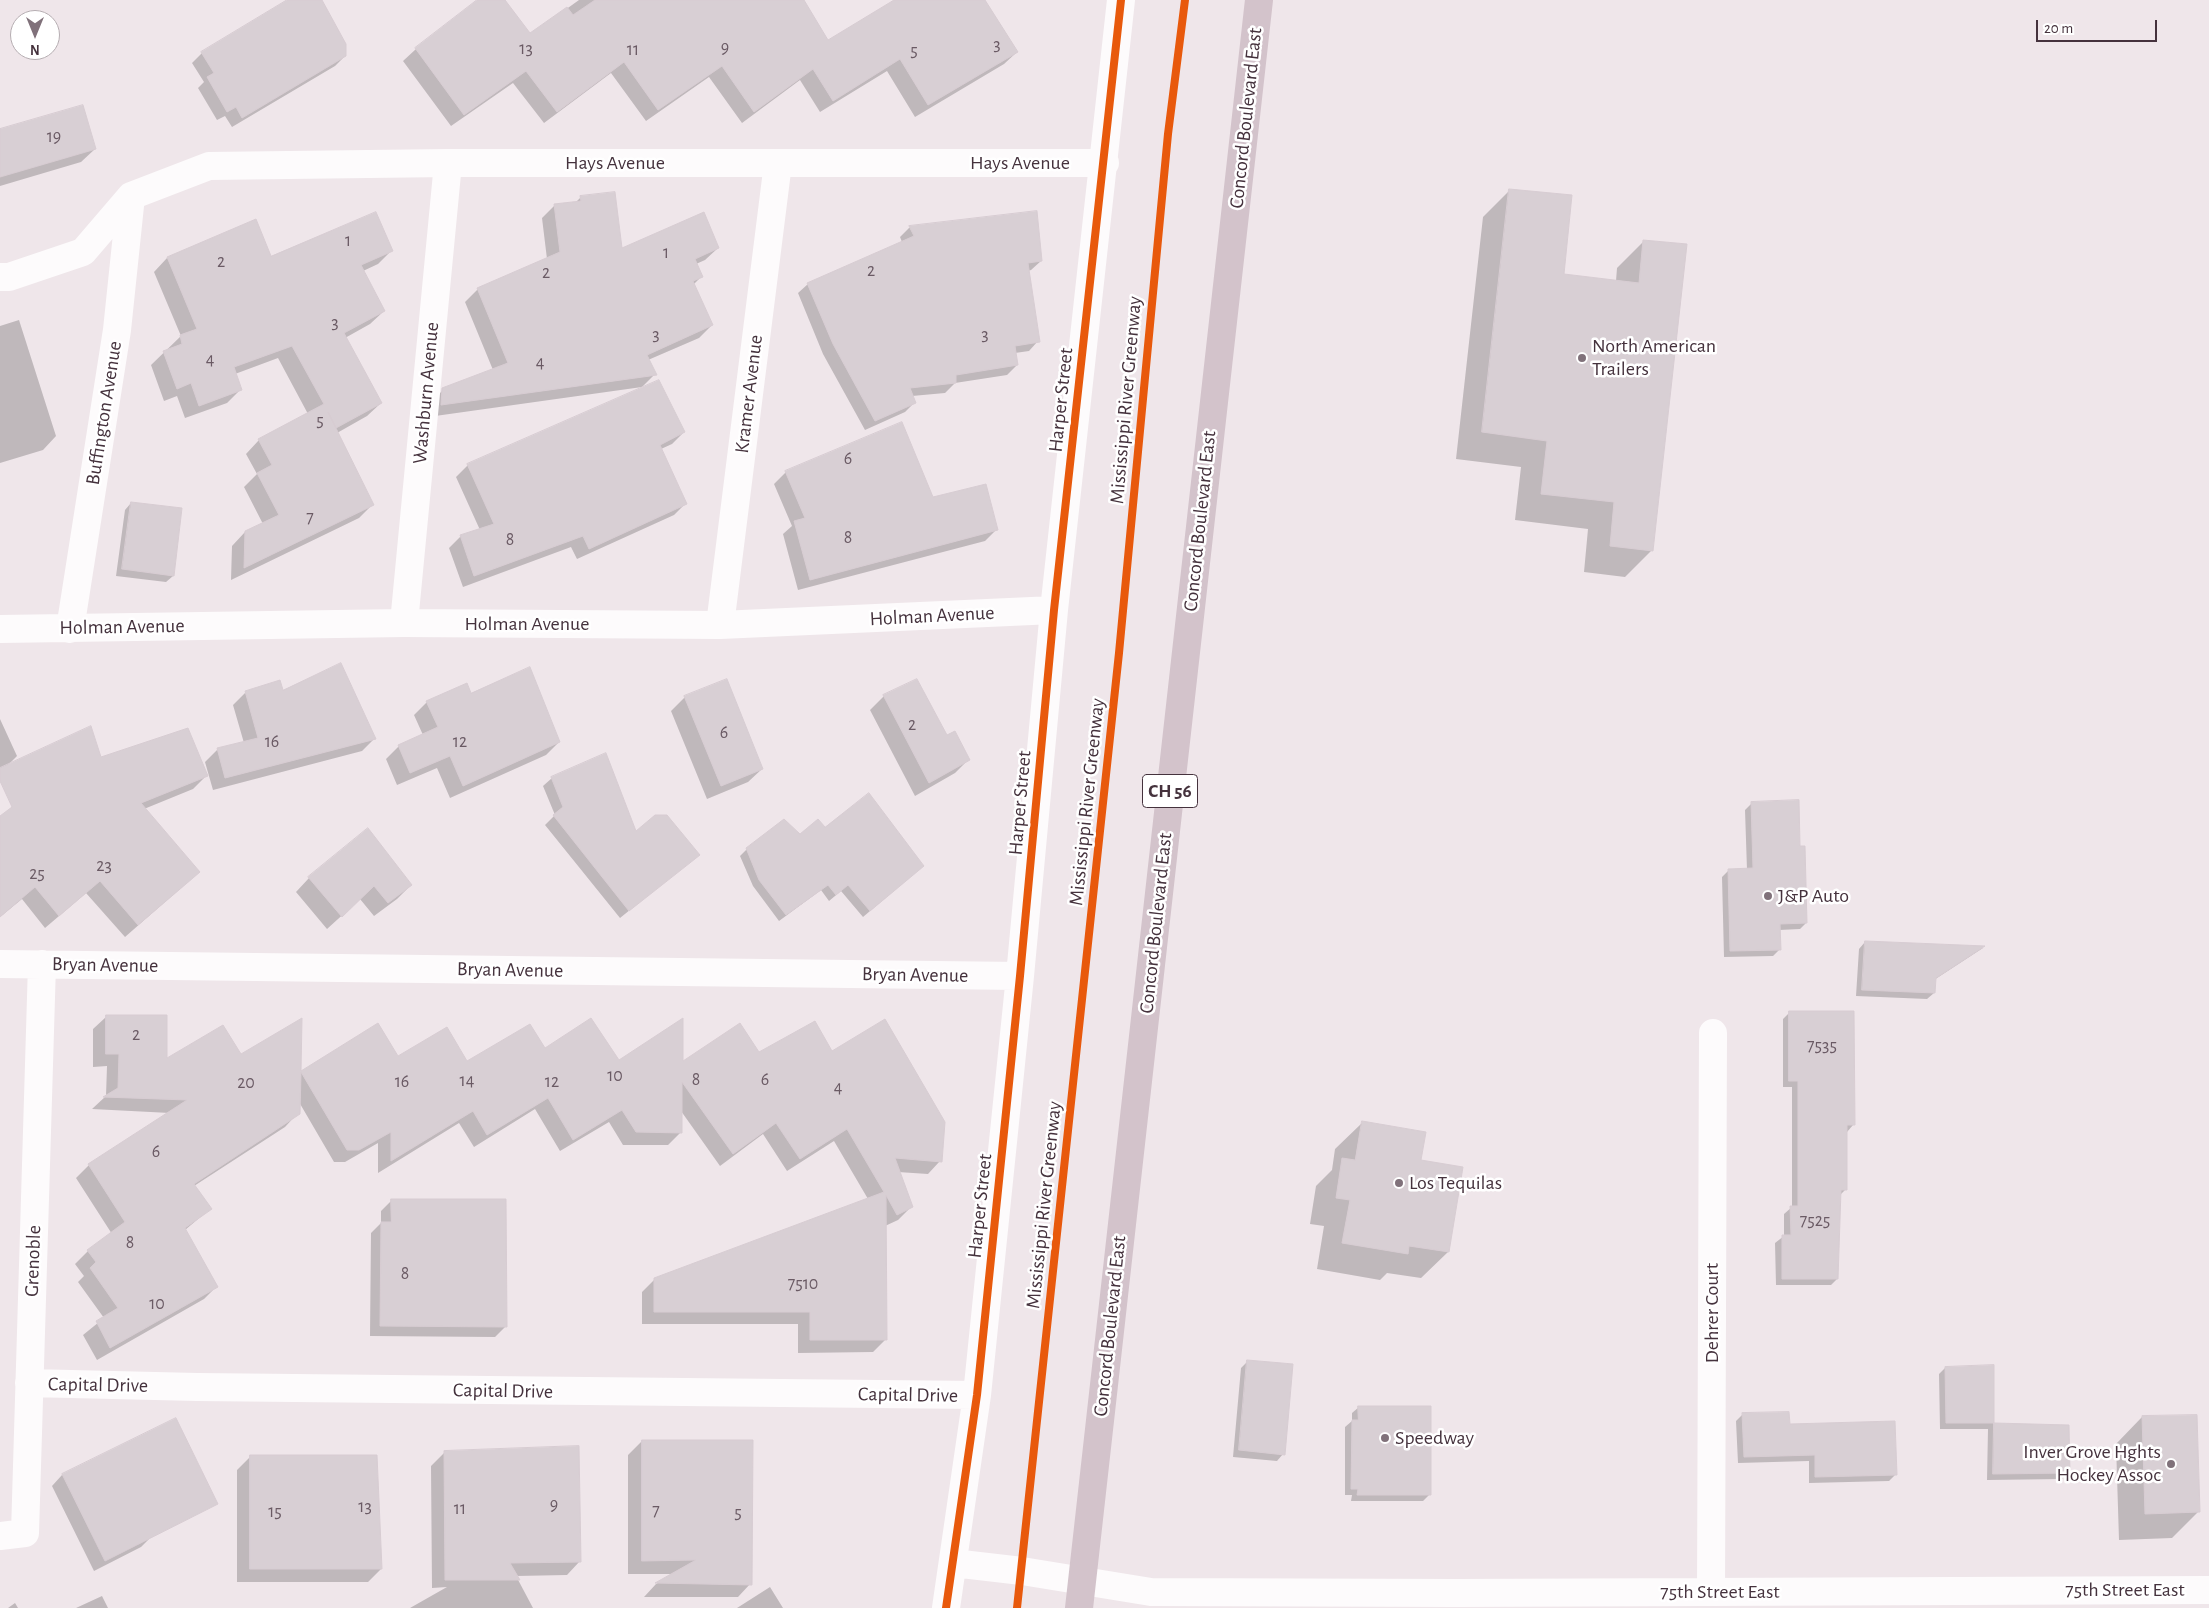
<!DOCTYPE html>
<html>
<head>
<meta charset="utf-8">
<style>
	body { margin:0 }
	#map { position:relative; width:2209px; height:1608px; overflow:hidden; background:#efe6ea; font-family:"Alegreya Sans",sans-serif }
	canvas { display:block }
	.north { position:absolute; left:10px; top:10px; width:50px; height:50px; box-sizing:border-box; background:#fff; border:1px solid #b5adb1; border-radius:50%; rotate:180deg; font-size:14px; font-weight:700; line-height:20px; text-align:center; color:#45323d }
	.north::after { content:''; display:block; margin:auto; width:18px; height:22px; background:#80717a; clip-path:polygon(50% 0,100% 100%,50% 72%,0 100%) }
	.scale { position:absolute; left:2036px; top:20px; width:121px; height:22px; box-sizing:border-box; border:2px solid #45323d; border-top:0; padding-left:6px; font-size:15px; line-height:18px; white-space:nowrap; color:#45323d; -webkit-text-stroke:4px #fff; paint-order:stroke }
</style>
</head>
<body>
<div id="map">
<canvas width="2209" height="1608"></canvas>
<div class="north">N</div>
<div class="scale">20 m</div>
</div>
<script>
const ctx = document.querySelector('canvas').getContext('2d');
ctx.lineJoin = 'round';
function paint(path, color) { ctx.fillStyle = color; ctx.fill(path, 'evenodd'); }
function strokePath(path, color, width, dash) { ctx.strokeStyle = color; ctx.lineWidth = width; ctx.lineCap = dash ? 'butt' : 'round'; ctx.setLineDash(dash || []); ctx.stroke(path); }
function drawText(font, color, halo, rows, align = 'center') {
  ctx.font = font + ' "Alegreya Sans",sans-serif'; ctx.lineWidth = 5; ctx.setLineDash([]); ctx.textBaseline = 'middle'; ctx.strokeStyle = halo; ctx.fillStyle = color; for (const [text, x, y, turn = 0] of rows) {
    ctx.save(); ctx.translate(x, y); ctx.rotate((+turn || 0) * Math.PI / 180); ctx.textAlign = isNaN(turn) ? turn : align; if (halo) ctx.strokeText(text, 0, 0); ctx.fillText(text, 0, 0); ctx.restore();
  }
}
paint(new Path2D(`
	M 289,0 L 320,0 L 345,56 L 335,66 L 232,127 L 225,116 L 217,120 L 198,88 L 204,82 L 192,63 L 202,53 Z
	M 479,0 L 503,0 L 530,35 L 579,0 L 802,0 L 828,41 L 939,0 L 983,0 L 1017,52 L 1004,64 L 915,117 L 887,71 L 820,112 L 800,80 L 742,123 L 709,77 L 646,121 L 611,73 L 544,123 L 513,83 L 451,126 L 403,61 L 416,49 Z
	M 0,130 L 95,149 L 81,162 L 0,186 Z
	M 1510,190 L 1562,275 L 1616,281 L 1617,268 L 1644,241 L 1652,550 L 1625,577 L 1584,572 L 1588,529 L 1515,520 L 1521,467 L 1456,459 L 1483,217 Z
	M 581,197 L 621,249 L 718,248 L 705,260 L 696,264 L 702,276 L 694,284 L 712,325 L 699,338 L 648,360 L 655,374 L 642,387 L 428,417 L 430,403 L 443,390 L 493,370 L 465,302 L 478,289 L 547,259 L 542,218 L 555,205 L 575,203 Z
	M 1036,212 L 1041,261 L 1031,270 L 1028,271 L 1038,341 L 1029,351 L 1015,353 L 1017,365 L 1007,375 L 955,383 L 945,393 L 912,396 L 914,403 L 905,412 L 865,430 L 823,354 L 798,293 L 808,284 L 902,242 L 900,237 L 909,228 Z
	M 255,221 L 271,258 L 391,251 L 378,264 L 363,271 L 384,311 L 370,324 L 345,338 L 381,403 L 367,416 L 337,433 L 372,505 L 359,518 L 231,580 L 232,546 L 245,532 L 263,524 L 244,487 L 257,474 L 246,454 L 259,440 L 308,414 L 278,358 L 235,374 L 240,390 L 227,403 L 185,418 L 177,396 L 164,401 L 151,365 L 181,336 L 154,272 L 167,258 Z
	M 19,320 L 56,436 L 43,450 L 0,463 L 0,326 Z
	M 684,432 L 672,444 L 661,449 L 686,503 L 674,515 L 577,559 L 571,547 L 463,587 L 449,548 L 461,536 L 480,530 L 456,477 L 468,465 Z
	M 786,472 L 933,498 L 997,529 L 985,541 L 798,590 L 783,534 L 792,526 L 774,484 Z
	M 131,503 L 173,576 L 166,582 L 116,576 L 125,510 Z
	M 916,681 L 946,737 L 969,759 L 955,773 L 915,796 L 870,710 L 884,696 Z
	M 246,692 L 282,692 L 374,739 L 362,751 L 213,790 L 205,762 L 218,749 L 244,743 L 233,705 Z
	M 471,694 L 559,742 L 546,755 L 450,798 L 437,768 L 397,785 L 386,759 L 399,746 L 423,735 L 414,715 L 427,702 Z
	M 685,697 L 762,769 L 748,782 L 707,799 L 671,711 Z
	M 0,719 L 17,756 L 4,769 L 0,770 Z
	M 100,758 L 206,776 L 193,789 L 144,809 L 199,872 L 125,937 L 86,893 L 45,928 L 22,899 L 0,917 L 0,818 Z
	M 552,778 L 635,833 L 698,855 L 620,918 L 545,825 L 555,815 L 543,786 Z
	M 1752,803 L 1798,847 L 1806,923 L 1800,929 L 1779,930 L 1780,949 L 1773,956 L 1724,957 L 1722,877 L 1729,870 L 1747,870 L 1745,810 Z
	M 825,829 L 916,872 L 863,917 L 841,891 L 829,901 L 821,890 L 779,921 L 753,886 L 740,856 L 747,849 Z
	M 309,878 L 411,885 L 397,899 L 374,916 L 360,899 L 327,929 L 296,892 Z
	M 1865,942 L 1983,948 L 1934,980 L 1934,993 L 1927,999 L 1856,996 L 1859,949 Z
	M 1789,1013 L 1853,1125 L 1847,1132 L 1846,1189 L 1839,1196 L 1837,1279 L 1831,1285 L 1776,1285 L 1775,1243 L 1784,1236 L 1784,1214 L 1792,1207 L 1792,1087 L 1783,1087 L 1783,1019 Z
	M 106,1017 L 166,1061 L 240,1056 L 299,1073 L 377,1025 L 398,1058 L 467,1062 L 544,1050 L 618,1062 L 681,1063 L 759,1054 L 831,1053 L 940,1161 L 928,1174 L 898,1172 L 911,1207 L 898,1220 L 885,1226 L 886,1339 L 873,1352 L 798,1353 L 798,1324 L 642,1324 L 642,1292 L 655,1279 L 868,1199 L 834,1141 L 787,1171 L 763,1134 L 720,1166 L 681,1111 L 681,1132 L 668,1145 L 623,1145 L 609,1122 L 560,1151 L 535,1109 L 474,1147 L 459,1123 L 378,1173 L 378,1143 L 345,1162 L 334,1162 L 299,1102 L 298,1113 L 285,1127 L 194,1186 L 210,1209 L 185,1230 L 217,1286 L 204,1299 L 97,1360 L 83,1335 L 104,1318 L 78,1282 L 84,1276 L 75,1264 L 88,1251 L 112,1234 L 76,1178 L 89,1165 L 170,1113 L 92,1109 L 106,1096 L 107,1066 L 93,1067 L 93,1029 Z
	M 1362,1123 L 1419,1161 L 1448,1252 L 1421,1278 L 1387,1273 L 1380,1280 L 1317,1269 L 1324,1226 L 1310,1224 L 1316,1186 L 1332,1170 L 1335,1149 Z
	M 391,1201 L 506,1326 L 495,1337 L 370,1336 L 371,1233 L 381,1223 L 381,1211 Z
	M 1248,1361 L 1283,1454 L 1277,1461 L 1233,1457 L 1241,1368 Z
	M 1992,1366 L 1993,1424 L 2068,1426 L 2068,1473 L 2062,1479 L 1987,1480 L 1988,1429 L 1940,1429 L 1939,1374 L 1945,1368 Z
	M 1359,1407 L 1430,1494 L 1423,1501 L 1351,1501 L 1352,1495 L 1345,1495 L 1345,1427 L 1352,1421 L 1352,1413 Z
	M 1743,1414 L 1788,1426 L 1896,1474 L 1889,1481 L 1809,1483 L 1809,1461 L 1738,1463 L 1736,1421 Z
	M 2142,1417 L 2198,1512 L 2172,1538 L 2119,1540 L 2116,1444 Z
	M 175,1420 L 151,1537 L 141,1547 L 94,1571 L 52,1486 L 62,1475 Z
	M 642,1441 L 751,1583 L 738,1597 L 644,1597 L 656,1584 L 675,1574 L 628,1574 L 628,1455 Z
	M 445,1452 L 580,1561 L 567,1575 L 516,1576 L 533,1608 L 410,1608 L 447,1587 L 432,1588 L 431,1466 Z
	M 251,1456 L 381,1569 L 368,1582 L 237,1582 L 237,1470 Z
	M 770,1587 L 783,1608 L 737,1608 Z
	M 102,1596 L 108,1608 L 76,1608 Z
	M 15,1603 L 18,1608 L 8,1608 Z`), '#0003');
const building = new Path2D(`
	M 287,0 L 322,0 L 346,44 L 346,56 L 242,118 L 236,107 L 227,112 L 207,77 L 214,73 L 201,52 Z
	M 477,0 L 505,0 L 530,33 L 567,7 L 573,15 L 595,0 L 804,0 L 828,40 L 894,0 L 985,0 L 1018,52 L 928,105 L 900,59 L 833,101 L 813,69 L 754,112 L 722,66 L 658,110 L 624,62 L 557,112 L 526,71 L 464,115 L 415,48 Z
	M 83,105 L 96,149 L 0,177 L 0,129 Z
	M 1509,189 L 1572,195 L 1564,274 L 1639,283 L 1643,240 L 1687,244 L 1653,551 L 1610,546 L 1614,502 L 1541,494 L 1547,441 L 1482,432 Z
	M 615,192 L 622,248 L 704,212 L 719,248 L 695,259 L 703,277 L 693,281 L 713,325 L 647,355 L 657,375 L 441,405 L 442,388 L 508,363 L 477,288 L 560,252 L 554,204 L 581,201 L 580,196 Z
	M 1037,211 L 1042,261 L 1028,263 L 1040,342 L 1015,346 L 1018,365 L 956,375 L 956,383 L 910,388 L 916,403 L 875,421 L 833,344 L 807,283 L 914,236 L 909,226 Z
	M 376,212 L 393,251 L 361,265 L 385,311 L 344,333 L 382,403 L 336,428 L 328,412 L 374,505 L 244,568 L 245,531 L 279,515 L 257,473 L 272,465 L 258,439 L 324,404 L 292,346 L 234,367 L 242,390 L 199,406 L 191,383 L 177,389 L 163,351 L 182,344 L 180,335 L 197,329 L 167,257 L 256,219 L 271,256 Z
	M 659,380 L 685,432 L 660,445 L 687,504 L 589,549 L 583,536 L 474,576 L 460,535 L 494,524 L 467,464 Z
	M 902,422 L 933,497 L 986,484 L 998,530 L 810,580 L 794,521 L 805,518 L 785,471 Z
	M 131,502 L 182,508 L 174,576 L 122,569 Z
	M 341,663 L 376,739 L 225,778 L 217,748 L 258,738 L 245,691 L 280,680 L 283,690 Z
	M 530,667 L 560,742 L 463,786 L 450,756 L 410,773 L 398,745 L 438,727 L 426,701 L 467,683 L 471,693 Z
	M 727,679 L 763,769 L 721,786 L 684,696 Z
	M 917,679 L 947,735 L 955,731 L 970,760 L 929,783 L 883,695 Z
	M 91,726 L 101,757 L 188,728 L 208,776 L 141,803 L 200,872 L 138,925 L 100,881 L 59,916 L 35,887 L 0,917 L 0,816 L 12,807 L 0,781 L 0,768 Z
	M 606,753 L 636,831 L 655,815 L 667,815 L 700,855 L 629,911 L 553,815 L 563,807 L 551,777 Z
	M 869,793 L 924,866 L 870,911 L 848,885 L 836,895 L 828,885 L 786,915 L 759,880 L 746,848 L 784,819 L 800,834 L 818,819 L 825,827 Z
	M 1799,800 L 1800,846 L 1805,846 L 1807,923 L 1780,924 L 1781,950 L 1730,951 L 1728,869 L 1753,868 L 1751,802 Z
	M 368,828 L 412,885 L 388,903 L 374,886 L 342,917 L 308,877 Z
	M 1865,941 L 1985,946 L 1936,978 L 1935,993 L 1862,990 Z
	M 1789,1011 L 1854,1011 L 1855,1125 L 1847,1125 L 1847,1190 L 1841,1190 L 1838,1279 L 1782,1279 L 1782,1235 L 1791,1235 L 1790,1206 L 1798,1206 L 1798,1081 L 1789,1081 Z
	M 106,1015 L 167,1015 L 167,1058 L 223,1025 L 241,1054 L 302,1018 L 301,1071 L 378,1023 L 398,1056 L 447,1027 L 467,1061 L 530,1024 L 545,1048 L 591,1018 L 619,1060 L 683,1018 L 683,1061 L 740,1023 L 759,1052 L 815,1021 L 832,1051 L 885,1019 L 945,1122 L 942,1162 L 895,1158 L 913,1207 L 897,1215 L 886,1195 L 887,1340 L 810,1340 L 810,1312 L 654,1312 L 654,1278 L 884,1192 L 847,1129 L 800,1159 L 776,1123 L 733,1154 L 682,1082 L 682,1133 L 636,1132 L 622,1110 L 573,1140 L 548,1098 L 487,1135 L 473,1111 L 391,1161 L 391,1132 L 359,1150 L 347,1150 L 301,1072 L 300,1114 L 194,1184 L 212,1209 L 185,1228 L 218,1287 L 110,1348 L 96,1321 L 118,1308 L 90,1268 L 96,1262 L 87,1250 L 125,1222 L 88,1164 L 187,1100 L 103,1097 L 118,1088 L 119,1054 L 106,1054 Z
	M 1362,1121 L 1426,1132 L 1421,1160 L 1463,1167 L 1449,1252 L 1409,1246 L 1408,1254 L 1342,1243 L 1350,1200 L 1336,1198 L 1342,1158 L 1355,1160 Z
	M 391,1199 L 506,1199 L 507,1327 L 380,1326 L 381,1222 L 391,1222 Z
	M 1247,1360 L 1293,1364 L 1285,1455 L 1239,1450 Z
	M 1994,1365 L 1994,1423 L 1946,1423 L 1945,1367 Z
	M 1358,1406 L 1431,1406 L 1431,1495 L 1357,1495 L 1358,1489 L 1351,1489 L 1352,1420 L 1358,1420 Z
	M 1789,1412 L 1790,1424 L 1895,1421 L 1897,1475 L 1815,1477 L 1815,1455 L 1744,1457 L 1742,1413 Z
	M 2197,1415 L 2200,1512 L 2145,1514 L 2142,1416 Z
	M 176,1418 L 218,1504 L 105,1561 L 62,1474 Z
	M 1994,1423 L 2069,1425 L 2070,1473 L 1993,1474 Z
	M 642,1440 L 753,1440 L 752,1585 L 655,1583 L 696,1560 L 642,1561 Z
	M 579,1446 L 581,1562 L 510,1563 L 520,1580 L 445,1580 L 444,1451 Z
	M 250,1455 L 377,1455 L 382,1569 L 250,1569 Z`);
paint(building, '#d8cfd4');
strokePath(building, '#d7ccd2', 1);
strokePath(new Path2D(`
	M 0,277 L 9,277 L 83,252 L 131,196 L 209,166 L 448,163 L 1105,163
	M 404,623 L 448,163
	M 720,625 L 778,163
	M 0,629 L 404,623 L 720,625 L 1054,610
	M 70,629 L 117,330 L 131,196
	M 0,964 L 1020,976
	M 29,1383 L 197,1387 L 977,1395
	M 0,1536 L 25,1533 L 42,964
	M 953,1563 L 1022,1571 L 1151,1592 L 1456,1593 L 2209,1590
	M 1711,1592 L 1713,1033
	M 946,1608 L 977,1395 L 1020,976 L 1054,610 L 1121,0`), '#fdfbfc', 28);
strokePath(new Path2D(`
	M 1079,1608 L 1259,0`), '#d3c3cb', 28);
strokePath(new Path2D(`
	M 946,1608 L 977,1395 L 1020,976 L 1054,610 L 1121,0
	M 1017,1608 L 1119,653 L 1168,134 L 1185,0`), '#e8590c', 8);
for (const [x, y, r, color] of [
	[1582,358,5,"#80717a"],
	[1768,896,5,"#80717a"],
	[1399,1183,5,"#80717a"],
	[1385,1438,5,"#80717a"],
	[2171,1464,5,"#80717a"]
]) { const dot = new Path2D(); dot.arc(x, y, r, 0, 2 * Math.PI); ctx.fillStyle = color; ctx.fill(dot); strokePath(dot, '#fff', 2); }
drawText('18px', '#6a5a64', null, [
	["3",997,45],
	["9",725,48],
	["13",526,49],
	["11",633,50],
	["5",914,51],
	["19",54,137],
	["1",348,241],
	["1",666,253],
	["2",221,262],
	["2",871,271],
	["2",546,273],
	["3",335,323],
	["3",656,335],
	["3",985,335],
	["4",210,360],
	["4",540,363],
	["5",320,421],
	["6",848,459],
	["7",310,518],
	["8",848,538],
	["8",510,540],
	["2",912,725],
	["6",724,733],
	["16",272,742],
	["12",460,742],
	["23",104,866],
	["25",37,874],
	["2",136,1035],
	["7535",1822,1046],
	["10",615,1076],
	["8",696,1080],
	["6",765,1080],
	["14",467,1081],
	["16",402,1082],
	["12",552,1082],
	["20",246,1083],
	["4",838,1088],
	["6",156,1152],
	["7525",1815,1221],
	["8",130,1243],
	["8",405,1274],
	["7510",803,1284],
	["10",157,1304],
	["9",554,1505],
	["13",365,1507],
	["11",460,1509],
	["7",656,1511],
	["15",275,1512],
	["5",738,1513]
]);
for (const [x, y, w] of [
	[1170,791,55]
]) { const box = new Path2D(); box.roundRect(x - w / 2, y - 16.5, w, 33, 4); ctx.fillStyle = '#fff'; ctx.fill(box); strokePath(box, '#45323d', 1); }
drawText('bold 19px', '#45323d', null, [
	["CH 56",1170,791]
]);
drawText('20px', '#45323d', '#fff', [
	["Concord Boulevard East",1246,118,-84],
	["Hays Avenue",615,163],
	["Hays Avenue",1020,163],
	["Washburn Avenue",426,393,-85],
	["Kramer Avenue",749,394,-83],
	["Harper Street",1061,400,-84],
	["Mississippi River Greenway",1126,400,-85],
	["Buffington Avenue",104,413,-81],
	["Concord Boulevard East",1200,521,-84],
	["Holman Avenue",932,616,-3],
	["Holman Avenue",527,624],
	["Holman Avenue",122,627,-1],
	["Mississippi River Greenway",1087,802,-84],
	["Harper Street",1020,803,-85],
	["Concord Boulevard East",1156,923,-84],
	["Bryan Avenue",105,965,1],
	["Bryan Avenue",510,970,1],
	["Bryan Avenue",915,975,1],
	["Mississippi River Greenway",1044,1205,-84],
	["Harper Street",980,1206,-84],
	["Grenoble",33,1261,-88],
	["Dehrer Court",1712,1313,-90],
	["Concord Boulevard East",1110,1326,-84],
	["Capital Drive",98,1385,1],
	["Capital Drive",503,1391,1],
	["Capital Drive",908,1395,1],
	["75th Street East",2125,1590],
	["75th Street East",1720,1592]
]);
drawText('20px', '#45323d', '#fff', [
	["North American",1592,346],
	["Trailers",1592,369],
	["J&P Auto",1778,896],
	["Los Tequilas",1409,1183],
	["Speedway",1395,1438],
	["Inver Grove Hghts",2161,1452,"right"],
	["Hockey Assoc",2161,1475,"right"]
], 'left');
</script>
</body>
</html>
